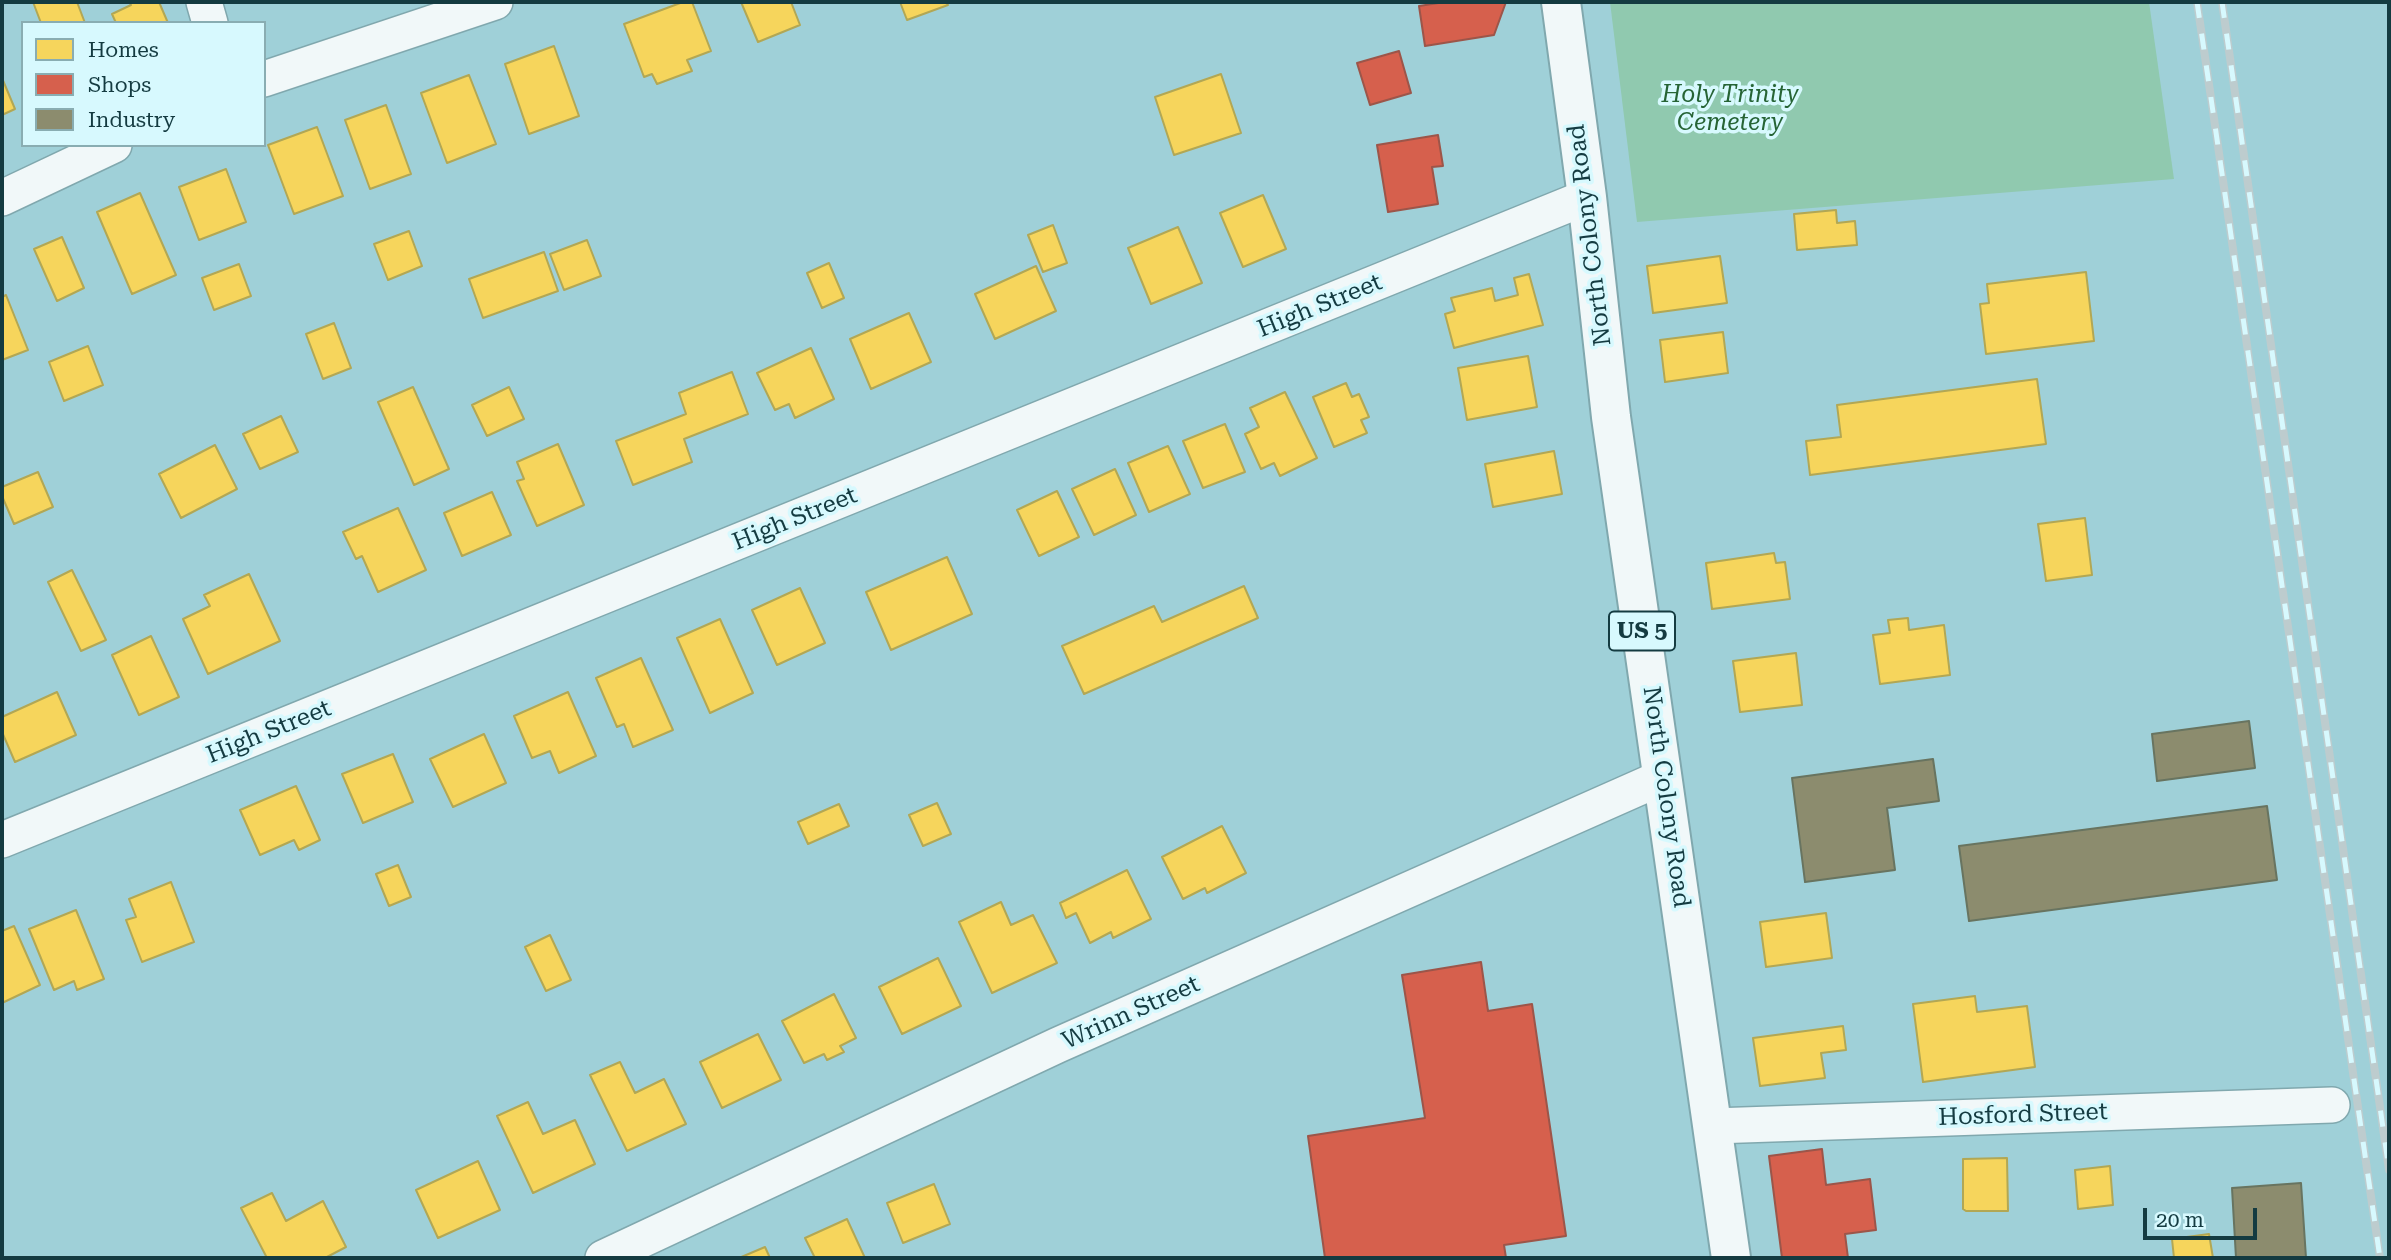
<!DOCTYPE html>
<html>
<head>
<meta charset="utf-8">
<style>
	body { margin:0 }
	#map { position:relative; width:2391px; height:1260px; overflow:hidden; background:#9fd0d8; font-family:"Roboto Serif",serif }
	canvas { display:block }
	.frame { position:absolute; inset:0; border:4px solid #143b41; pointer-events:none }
	.legend { position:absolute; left:21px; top:21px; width:245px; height:126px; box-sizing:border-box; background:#d7f9fe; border:2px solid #89adb2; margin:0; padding:9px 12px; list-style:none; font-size:21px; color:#143b41 }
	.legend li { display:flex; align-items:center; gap:14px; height:35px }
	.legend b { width:35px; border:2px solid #89adb2 }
	.scale { position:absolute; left:2143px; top:1208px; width:114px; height:32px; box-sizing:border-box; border:4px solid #143b41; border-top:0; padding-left:9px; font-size:21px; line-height:24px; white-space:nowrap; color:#143b41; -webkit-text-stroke:5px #d7f9fe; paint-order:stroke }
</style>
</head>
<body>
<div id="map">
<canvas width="2391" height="1260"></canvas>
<div class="frame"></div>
<ul class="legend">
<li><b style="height:19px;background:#f6d55c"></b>Homes</li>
<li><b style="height:19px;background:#d6604d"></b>Shops</li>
<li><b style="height:19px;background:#8c8c6e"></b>Industry</li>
</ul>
<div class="scale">20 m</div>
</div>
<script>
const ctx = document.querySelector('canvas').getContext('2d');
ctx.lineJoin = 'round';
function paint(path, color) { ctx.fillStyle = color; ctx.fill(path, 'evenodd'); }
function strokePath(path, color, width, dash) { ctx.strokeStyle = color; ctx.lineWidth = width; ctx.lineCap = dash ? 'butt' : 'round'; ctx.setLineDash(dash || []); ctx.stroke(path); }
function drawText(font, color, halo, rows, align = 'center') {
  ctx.font = font + ' "Roboto Serif",serif'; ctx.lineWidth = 7; ctx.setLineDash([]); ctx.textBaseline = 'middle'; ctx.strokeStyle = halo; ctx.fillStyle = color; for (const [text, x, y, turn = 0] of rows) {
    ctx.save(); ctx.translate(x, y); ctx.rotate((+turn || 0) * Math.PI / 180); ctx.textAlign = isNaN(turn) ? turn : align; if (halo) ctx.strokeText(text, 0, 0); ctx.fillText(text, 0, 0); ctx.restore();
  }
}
paint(new Path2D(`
	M 1610,2 L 2149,2 L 2174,179 L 1637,222 Z`), '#90c9af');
const homes = new Path2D(`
	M 33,2 L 77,2 L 85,23 L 41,23 Z
	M 129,2 L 159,2 L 168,23 L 116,23 L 112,14 L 131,5 Z
	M 683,2 L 692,2 L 711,51 L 687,60 L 692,71 L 657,84 L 652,74 L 644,77 L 624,24 Z
	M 741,2 L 791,2 L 800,25 L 758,42 Z
	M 900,2 L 946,2 L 948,5 L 907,20 Z
	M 554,46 L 579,116 L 529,134 L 505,64 Z
	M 1221,74 L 1241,133 L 1174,155 L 1155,97 Z
	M 469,75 L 496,144 L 447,163 L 421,93 Z
	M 2,78 L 15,109 L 2,115 Z
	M 386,105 L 411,174 L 370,189 L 345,120 Z
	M 317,127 L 343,196 L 294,214 L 268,145 Z
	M 226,169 L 246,222 L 199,240 L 179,187 Z
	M 140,193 L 176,275 L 132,294 L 97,212 Z
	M 1263,195 L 1286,249 L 1243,267 L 1220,213 Z
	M 1836,210 L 1837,223 L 1855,221 L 1857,245 L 1797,250 L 1794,214 Z
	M 1053,225 L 1067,263 L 1043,272 L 1028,235 Z
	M 1178,227 L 1202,283 L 1151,304 L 1128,248 Z
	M 409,231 L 422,266 L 388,280 L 374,244 Z
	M 62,237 L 84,288 L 57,301 L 34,249 Z
	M 587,240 L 601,276 L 564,290 L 550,254 Z
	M 544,252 L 558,291 L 483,318 L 469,279 Z
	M 1720,256 L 1727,303 L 1653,313 L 1647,266 Z
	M 829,263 L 844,298 L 822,308 L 807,273 Z
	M 239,264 L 251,296 L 214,310 L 202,278 Z
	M 1036,266 L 1056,311 L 995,339 L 975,294 Z
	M 2086,272 L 2094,341 L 1986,354 L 1980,304 L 1989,303 L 1987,284 Z
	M 1529,274 L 1543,325 L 1454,348 L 1445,314 L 1455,311 L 1451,298 L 1492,288 L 1495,301 L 1518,295 L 1514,278 Z
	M 6,295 L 28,350 L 2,360 L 2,297 Z
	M 909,313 L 931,362 L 871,389 L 850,339 Z
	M 334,323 L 351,368 L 323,379 L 306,334 Z
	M 1723,332 L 1728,373 L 1665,382 L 1660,340 Z
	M 88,346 L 103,385 L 64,401 L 49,362 Z
	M 811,348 L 834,399 L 795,418 L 789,404 L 775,410 L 757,373 Z
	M 1528,356 L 1537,407 L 1467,420 L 1458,368 Z
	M 732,372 L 748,414 L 684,439 L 692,462 L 633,485 L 616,441 L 686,414 L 679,393 Z
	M 2037,379 L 2046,444 L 1810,475 L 1806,441 L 1841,437 L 1837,405 Z
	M 1346,383 L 1352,397 L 1359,394 L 1369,417 L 1361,420 L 1367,433 L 1334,447 L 1313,397 Z
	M 413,387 L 449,469 L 414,485 L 378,402 Z
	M 509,387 L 524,419 L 487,436 L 472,405 Z
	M 1285,392 L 1317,458 L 1280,476 L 1274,463 L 1261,469 L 1245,434 L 1259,427 L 1250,408 Z
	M 281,416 L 298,452 L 260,469 L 243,434 Z
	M 1225,424 L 1245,472 L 1203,488 L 1183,441 Z
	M 558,444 L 584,505 L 537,526 L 517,481 L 524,479 L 517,462 Z
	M 215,445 L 237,489 L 181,518 L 159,474 Z
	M 1168,446 L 1190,494 L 1149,512 L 1128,463 Z
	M 1554,451 L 1562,494 L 1493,507 L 1485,464 Z
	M 1115,469 L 1136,515 L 1094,535 L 1072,489 Z
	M 38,472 L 53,507 L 14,524 L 2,496 L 2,487 Z
	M 1057,491 L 1079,537 L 1039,556 L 1017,510 Z
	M 492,492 L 511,535 L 462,556 L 444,513 Z
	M 398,508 L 426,570 L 378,592 L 362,556 L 356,559 L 343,532 Z
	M 2085,518 L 2092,575 L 2046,581 L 2038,524 Z
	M 1774,553 L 1776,563 L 1785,562 L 1790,599 L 1712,609 L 1706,563 Z
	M 947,557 L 972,614 L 891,650 L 866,592 Z
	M 72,570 L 106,640 L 81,651 L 48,582 Z
	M 249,574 L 280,641 L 208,674 L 183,619 L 210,606 L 204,595 Z
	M 1244,586 L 1258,618 L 1084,694 L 1062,646 L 1154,606 L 1162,622 Z
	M 800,588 L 825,643 L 777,665 L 752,610 Z
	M 1908,618 L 1909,630 L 1944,625 L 1950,675 L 1880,684 L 1873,635 L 1890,633 L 1888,620 Z
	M 720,619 L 753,693 L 710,713 L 677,638 Z
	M 151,636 L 179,697 L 139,715 L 112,655 Z
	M 1796,653 L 1802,705 L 1740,712 L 1733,661 Z
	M 641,658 L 673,730 L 633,747 L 624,724 L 617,727 L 596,678 Z
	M 57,692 L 76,735 L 15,762 L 2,732 L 2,717 Z
	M 568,692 L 596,756 L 559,773 L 550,751 L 532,758 L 514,716 Z
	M 484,734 L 506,783 L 453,807 L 430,759 Z
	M 393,754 L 413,802 L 363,823 L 342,774 Z
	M 296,786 L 320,840 L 299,850 L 294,840 L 260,855 L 240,810 Z
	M 937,803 L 951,834 L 923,846 L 909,815 Z
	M 839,804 L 849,826 L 808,844 L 798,822 Z
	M 1222,826 L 1246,873 L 1207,893 L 1205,888 L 1183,899 L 1162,857 Z
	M 398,865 L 411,897 L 389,906 L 376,874 Z
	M 1127,870 L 1151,919 L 1113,938 L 1111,932 L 1090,943 L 1076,913 L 1066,918 L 1060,903 Z
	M 171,882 L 194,942 L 142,962 L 126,920 L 136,917 L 129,899 Z
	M 1001,902 L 1011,925 L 1033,915 L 1057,963 L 992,993 L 959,922 Z
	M 76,910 L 104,979 L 77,990 L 74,981 L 54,990 L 29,929 Z
	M 1826,913 L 1832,958 L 1766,967 L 1760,922 Z
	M 14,926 L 40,985 L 2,1003 L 2,931 Z
	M 550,935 L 571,980 L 546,991 L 525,947 Z
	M 938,958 L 961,1006 L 902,1034 L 879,987 Z
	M 834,994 L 856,1038 L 840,1046 L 844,1052 L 827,1060 L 824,1054 L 804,1063 L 782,1021 Z
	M 1975,996 L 1977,1012 L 2027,1006 L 2035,1067 L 1923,1082 L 1913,1004 Z
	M 1843,1026 L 1846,1050 L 1821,1053 L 1825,1078 L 1760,1086 L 1753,1038 Z
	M 758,1034 L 781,1080 L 722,1108 L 700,1062 Z
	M 620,1062 L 635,1093 L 664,1079 L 686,1124 L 627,1151 L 590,1075 Z
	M 528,1102 L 543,1134 L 575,1120 L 595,1164 L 533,1193 L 497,1116 Z
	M 2007,1158 L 2008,1211 L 1966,1211 L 1963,1209 L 1963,1159 Z
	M 478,1161 L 500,1210 L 438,1238 L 416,1190 Z
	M 2110,1166 L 2113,1205 L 2078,1209 L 2075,1170 Z
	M 934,1184 L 950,1224 L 903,1243 L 887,1203 Z
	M 272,1193 L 286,1221 L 323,1201 L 346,1247 L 325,1258 L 267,1258 L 241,1208 Z
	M 847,1219 L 865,1258 L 815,1258 L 805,1238 Z
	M 2209,1234 L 2213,1258 L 2174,1258 L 2172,1239 Z
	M 765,1247 L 770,1258 L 739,1258 Z`);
paint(homes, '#f6d55c');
strokePath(homes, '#b2a754', 2);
const shops = new Path2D(`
	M 1445,2 L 1506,2 L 1494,35 L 1425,46 L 1419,6 Z
	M 1399,51 L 1411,93 L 1370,105 L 1357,63 Z
	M 1438,135 L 1443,166 L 1432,167 L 1438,204 L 1388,212 L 1377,145 Z
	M 1481,962 L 1488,1011 L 1532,1004 L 1566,1236 L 1504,1245 L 1506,1258 L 1325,1258 L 1308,1136 L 1425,1118 L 1402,975 Z
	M 1822,1149 L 1826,1185 L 1870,1179 L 1876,1230 L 1845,1234 L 1848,1258 L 1782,1258 L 1769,1156 Z`);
paint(shops, '#d6604d');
strokePath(shops, '#9c5549', 2);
const industry = new Path2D(`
	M 2249,721 L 2255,768 L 2157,781 L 2152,734 Z
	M 1933,759 L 1939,801 L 1887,808 L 1895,870 L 1805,882 L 1792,778 Z
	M 2267,806 L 2277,880 L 1969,921 L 1959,846 Z
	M 2301,1183 L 2306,1258 L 2236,1258 L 2232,1188 Z`);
paint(industry, '#8c8c6e');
strokePath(industry, '#687460', 2);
const minor = new Path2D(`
	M 204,2 L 210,23
	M 264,79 L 495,2
	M 2,198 L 114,145
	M 2,840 L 1587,197
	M 1713,1126 L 2332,1105
	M 603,1258 L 1058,1045 L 1663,777`);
const primary = new Path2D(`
	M 1561,2 L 1587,197 L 1611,417 L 1731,1258`);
strokePath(minor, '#80a8ae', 38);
strokePath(primary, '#80a8ae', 42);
strokePath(minor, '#f1f8f9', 35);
strokePath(primary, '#f1f8f9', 38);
const rail = new Path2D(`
	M 2197,2 L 2380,1258
	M 2222,2 L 2389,1170`);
strokePath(rail, '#bdccce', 8);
strokePath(rail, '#d7f9fe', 5, [16]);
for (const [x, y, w] of [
	[1642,631,66]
]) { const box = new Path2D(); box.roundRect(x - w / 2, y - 19.5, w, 39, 5); ctx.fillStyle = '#d7f9fe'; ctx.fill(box); strokePath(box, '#143b41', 2); }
drawText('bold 23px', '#143b41', null, [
	["US 5",1642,631]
]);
drawText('italic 24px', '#266435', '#d7f9fe', [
	["Holy Trinity",1730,95],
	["Cemetery",1730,123]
]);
drawText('24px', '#143b41', '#d7f9fe', [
	["North Colony Road",1590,235,-97],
	["High Street",1320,306,-22],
	["High Street",795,519,-22],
	["High Street",269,732,-22],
	["North Colony Road",1666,797,82],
	["Wrinn Street",1131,1013,-24],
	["Hosford Street",2023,1115,-2]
]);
</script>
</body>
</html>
